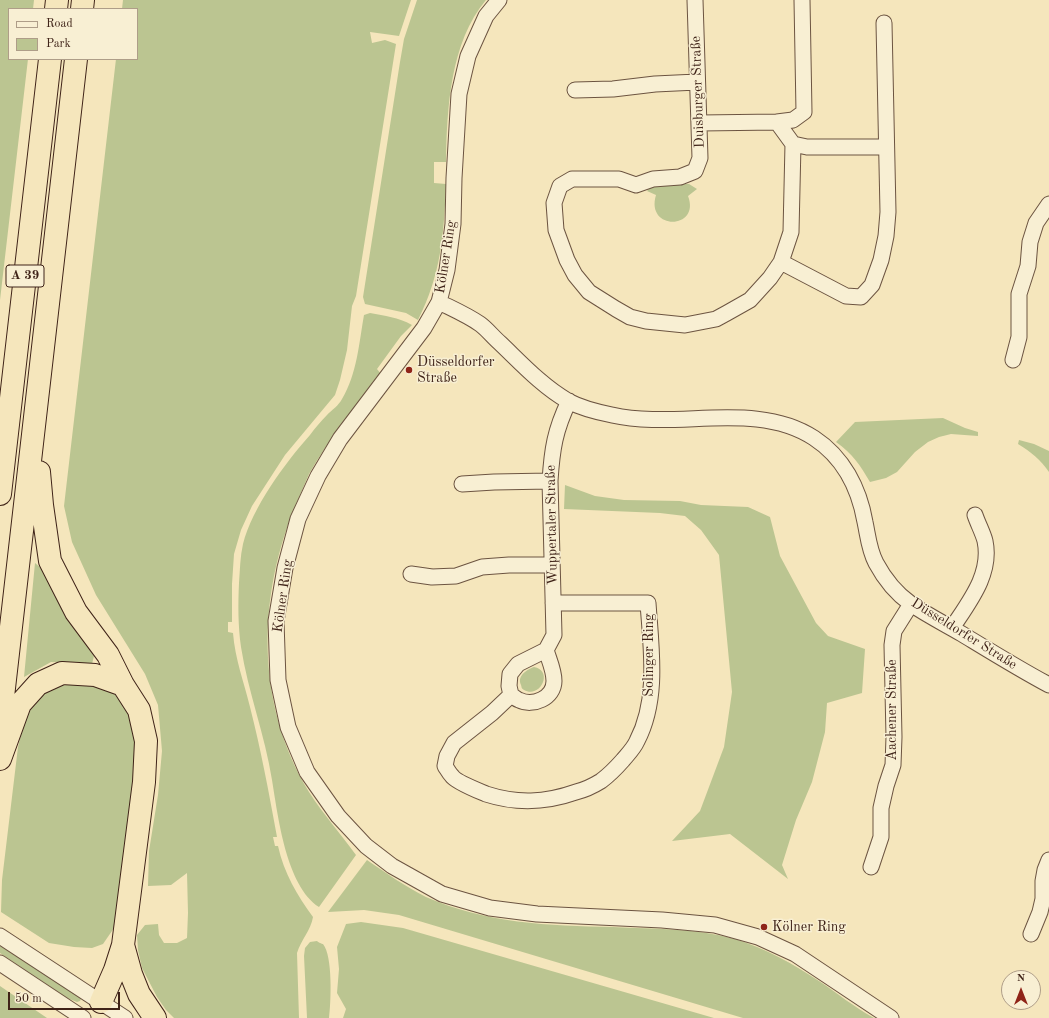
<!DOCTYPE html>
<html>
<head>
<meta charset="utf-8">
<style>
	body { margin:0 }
	#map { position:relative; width:1049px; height:1018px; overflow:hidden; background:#f5e6bc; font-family:"Old Standard TT",serif }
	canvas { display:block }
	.legend { position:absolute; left:8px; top:8px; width:130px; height:52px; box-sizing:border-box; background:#f8efd3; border:1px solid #ae9d88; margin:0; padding:5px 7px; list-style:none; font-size:12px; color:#3f2318 }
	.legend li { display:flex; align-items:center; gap:8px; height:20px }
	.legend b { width:20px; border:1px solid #ae9d88 }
	.north { position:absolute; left:1001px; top:970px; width:40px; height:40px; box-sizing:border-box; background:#f8efd3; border:1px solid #ae9d88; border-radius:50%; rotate:0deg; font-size:11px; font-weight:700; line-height:16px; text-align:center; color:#3f2318 }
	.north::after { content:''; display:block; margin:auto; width:14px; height:18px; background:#8f2418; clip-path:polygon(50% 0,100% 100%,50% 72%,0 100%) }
	.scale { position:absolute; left:8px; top:992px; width:112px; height:18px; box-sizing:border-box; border:2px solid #3f2318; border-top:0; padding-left:5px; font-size:12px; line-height:14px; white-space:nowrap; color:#3f2318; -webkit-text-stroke:3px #f8efd3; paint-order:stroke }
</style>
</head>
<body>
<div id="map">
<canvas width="1049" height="1018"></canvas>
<ul class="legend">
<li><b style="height:5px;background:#f8efd3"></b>Road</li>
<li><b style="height:11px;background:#bbc591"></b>Park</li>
</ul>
<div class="north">N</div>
<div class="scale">50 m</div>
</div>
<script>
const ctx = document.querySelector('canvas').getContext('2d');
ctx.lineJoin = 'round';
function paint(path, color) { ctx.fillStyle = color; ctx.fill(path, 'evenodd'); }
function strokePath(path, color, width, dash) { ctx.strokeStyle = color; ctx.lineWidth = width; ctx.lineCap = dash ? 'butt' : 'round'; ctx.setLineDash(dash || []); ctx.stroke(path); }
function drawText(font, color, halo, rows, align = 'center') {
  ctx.font = font + ' "Old Standard TT",serif'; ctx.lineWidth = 3; ctx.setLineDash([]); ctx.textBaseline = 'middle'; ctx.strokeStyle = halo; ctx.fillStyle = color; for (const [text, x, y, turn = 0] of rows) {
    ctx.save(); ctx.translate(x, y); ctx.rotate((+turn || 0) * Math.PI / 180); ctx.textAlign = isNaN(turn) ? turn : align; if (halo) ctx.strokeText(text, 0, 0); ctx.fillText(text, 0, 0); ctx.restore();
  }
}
paint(new Path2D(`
	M 0,0 L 34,0 L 33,9 L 9,9 L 9,59 L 28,59 L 0,300 Z
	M 123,0 L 411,0 L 399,36 L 370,32 L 372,43 L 385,40 L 396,44 L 356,296 L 352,306 L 347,350 L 340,380 L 335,395 L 285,455 L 252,506 L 241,530 L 234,554 L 232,584 L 232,622 L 228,622 L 228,632 L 233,633 C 235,659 244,682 250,707 C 261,750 269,793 277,837 L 273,837 L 275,846 L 278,846 C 284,873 297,895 313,917 C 311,930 301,940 297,953 L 299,1018 L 174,1018 L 166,1010 L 157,997 L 142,968 L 138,950 L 137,935 L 145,925 L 158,924 L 159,935 L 164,943 L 177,943 L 187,938 L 188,913 L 187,873 L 171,885 L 148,886 L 149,851 L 158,795 L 162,751 L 158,705 L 145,674 L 96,595 L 72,542 L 64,506 L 116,59 L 137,59 L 137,9 L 122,9 Z
	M 417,0 L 486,0 C 450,43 447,108 446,162 L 434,162 L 434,183 L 446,184 C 444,234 441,275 418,320 L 406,313 L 365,304 L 363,297 L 400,62 L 404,39 Z
	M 658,184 L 689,184 L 697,189 L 688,196 C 701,230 645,231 656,195 L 647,191 L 651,186 Z
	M 370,313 C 385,316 398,317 412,325 L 401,336 L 377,369 L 381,374 C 357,407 329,438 309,474 C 305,483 301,493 297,502 C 257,595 255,703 309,792 C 323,814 341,834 356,855 L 319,907 C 286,886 278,816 272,780 C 265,735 248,692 241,647 C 238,626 238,604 239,583 C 240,570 240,557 243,544 C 252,508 285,463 310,435 C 315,428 321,421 327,415 C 332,410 339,405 342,399 C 357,374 359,343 364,315 Z
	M 943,418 L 965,428 L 978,432 L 978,436 L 951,434 L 939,437 L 928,442 L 915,452 L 897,472 L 886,478 L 870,482 C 860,465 853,454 836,442 L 855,422 Z
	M 1019,440 L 1034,444 L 1049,451 L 1049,472 C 1041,460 1031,452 1018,444 Z
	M 565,485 L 595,496 L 624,500 L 680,501 L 701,505 L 748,507 L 770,517 L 780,556 L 816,623 L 828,636 L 865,649 L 862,693 L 827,703 L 825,732 L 812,782 L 796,820 L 782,865 L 788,879 L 730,834 L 672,841 L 700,811 L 724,747 L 732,692 L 719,555 L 701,530 L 685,516 L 660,513 L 564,509 Z
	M 35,563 L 41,568 L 63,611 L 94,656 L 92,664 L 51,662 L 24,677 Z
	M 534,667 C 554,671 540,699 524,690 C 521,688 522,688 521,685 C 517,676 526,670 534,667 Z
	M 71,681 L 94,683 L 116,695 L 130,713 L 136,735 L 135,769 L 122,903 L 114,928 L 103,944 L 92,948 L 74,947 L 49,943 L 1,912 L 2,880 L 18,747 L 23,726 L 29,708 L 47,690 Z
	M 367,860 C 386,873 406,887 426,897 C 485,923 549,926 613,927 C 654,929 696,928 735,939 C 765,948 793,964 819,981 C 837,993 854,1007 874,1018 L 743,1018 L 399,915 L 364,910 L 328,912 Z
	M 361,922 L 403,928 L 714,1018 L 343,1018 L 346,1009 L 337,993 L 339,969 L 337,947 L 346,924 Z
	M 317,941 C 318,942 322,944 323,944 C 333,956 331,1003 329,1018 L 307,1018 L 304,956 L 305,948 L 310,942 Z
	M 0,946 L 79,997 L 81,999 L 80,1001 L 77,1002 L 67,998 L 0,953 Z
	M 0,986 L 47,1018 L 0,1018 Z`), '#bbc591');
const minor = new Path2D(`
	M 499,0 L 486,16 L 468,56 L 459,94 L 454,178 L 453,224 L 447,270 L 439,302 L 424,328 L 340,439 L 318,476 L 298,519 L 285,568 L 276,621 L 278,680 L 288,727 L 307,772 L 338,816 L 366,846 L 392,866 L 442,894 L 490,908 L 537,914 L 662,920 L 715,925 L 758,937 L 795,954 L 891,1018
	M 695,0 L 700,158 L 695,171 L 680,177 L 653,179 L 636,185 L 619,179 L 572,179 L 560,186 L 554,203 L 556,230 L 567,260 L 575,275 L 589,292 L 616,309 L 630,317 L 646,321 L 685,325 L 716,319 L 727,313 L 750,300 L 770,278 L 781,262 L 791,232 L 793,144 L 777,122 L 700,123
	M 575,90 L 613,89 L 655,84 L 697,82
	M 777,122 L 793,120 L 804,112 L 802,0
	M 793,144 L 807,147 L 886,147
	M 781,262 L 846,296 L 861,297 L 872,285 L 881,260 L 886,236 L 888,212 L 884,23
	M 439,302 C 453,309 467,315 480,324 C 487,329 493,337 500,343 C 521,363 542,386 568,401 C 581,408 597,412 612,415 C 677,430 756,400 814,438 C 843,457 859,488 865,522 C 868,536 869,550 876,563 C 884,578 897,594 911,604 C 927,615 945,624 962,634 C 990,651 1019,669 1049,685
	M 1013,360 L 1019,337 L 1019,294 L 1028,266 L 1030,242 L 1036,223 L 1049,204
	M 462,484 L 494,482 L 550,481
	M 411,574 L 432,577 L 456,576 L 482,567 L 509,565 L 552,565
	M 952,628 C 969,602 992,574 985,541 C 983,533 978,524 975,515
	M 546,650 C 549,660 554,670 554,681 C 554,698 533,707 519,700 C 516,699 513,696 511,695 L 509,686 L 510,674 L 518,664 L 546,650 L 554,635 L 550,481 C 552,449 555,430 569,401
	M 511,695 L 492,713 L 454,743 L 447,756 L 445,766 C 447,769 449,773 452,776 C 456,782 479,791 486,794 C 517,804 545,803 576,792 C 584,790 593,786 601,781 C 609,775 616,768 623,760 C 628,754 634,748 637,741 C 659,699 651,648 648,603 L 553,603
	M 871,867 L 881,837 L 881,808 L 886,786 L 893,765 L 894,737 L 892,645 L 894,631 L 911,604
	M 1031,934 L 1040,912 L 1043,899 L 1043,881 L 1045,870 L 1049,860
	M 0,936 L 125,1018
	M 0,963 L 83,1018`);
const highway = new Path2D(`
	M 56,9 L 57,0
	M 82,9 L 83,0
	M 39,472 L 42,505 L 50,561 L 76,612 L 108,655 L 123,685 L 139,710 L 146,741 L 144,782 L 123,945 L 115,970 L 101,1002
	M 0,494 L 50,59
	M 0,723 L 76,59
	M 0,759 L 20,704 L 38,684 L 62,673 L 95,675 L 123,685
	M 123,945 L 131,974 L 139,994 L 155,1018`);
strokePath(minor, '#6c5441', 17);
strokePath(highway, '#3f2318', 24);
strokePath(minor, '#f8efd3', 15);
strokePath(highway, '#f5e6bc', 22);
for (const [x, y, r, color] of [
	[409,370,4,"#8f2418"],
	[764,927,4,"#8f2418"]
]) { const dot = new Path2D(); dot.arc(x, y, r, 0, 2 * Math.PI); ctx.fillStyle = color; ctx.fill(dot); strokePath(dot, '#f8efd3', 1.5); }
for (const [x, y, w] of [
	[25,276,38]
]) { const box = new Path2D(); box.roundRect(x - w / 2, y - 11, w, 22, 3); ctx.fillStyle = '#f8efd3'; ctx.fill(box); strokePath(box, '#3f2318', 1); }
drawText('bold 13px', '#3f2318', null, [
	["A 39",25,276]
]);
drawText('14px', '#3f2318', '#f8efd3', [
	["Duisburger Straße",698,92,-92],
	["Kölner Ring",446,257,-81],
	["Wuppertaler Straße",552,525,-91],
	["Kölner Ring",283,596,-82],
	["Düsseldorfer Straße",964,634,32],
	["Solinger Ring",649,655,-90],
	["Aachener Straße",892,710,-90]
]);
drawText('14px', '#3f2318', '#f8efd3', [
	["Düsseldorfer",417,362],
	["Straße",417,378],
	["Kölner Ring",772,927]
], 'left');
</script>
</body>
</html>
